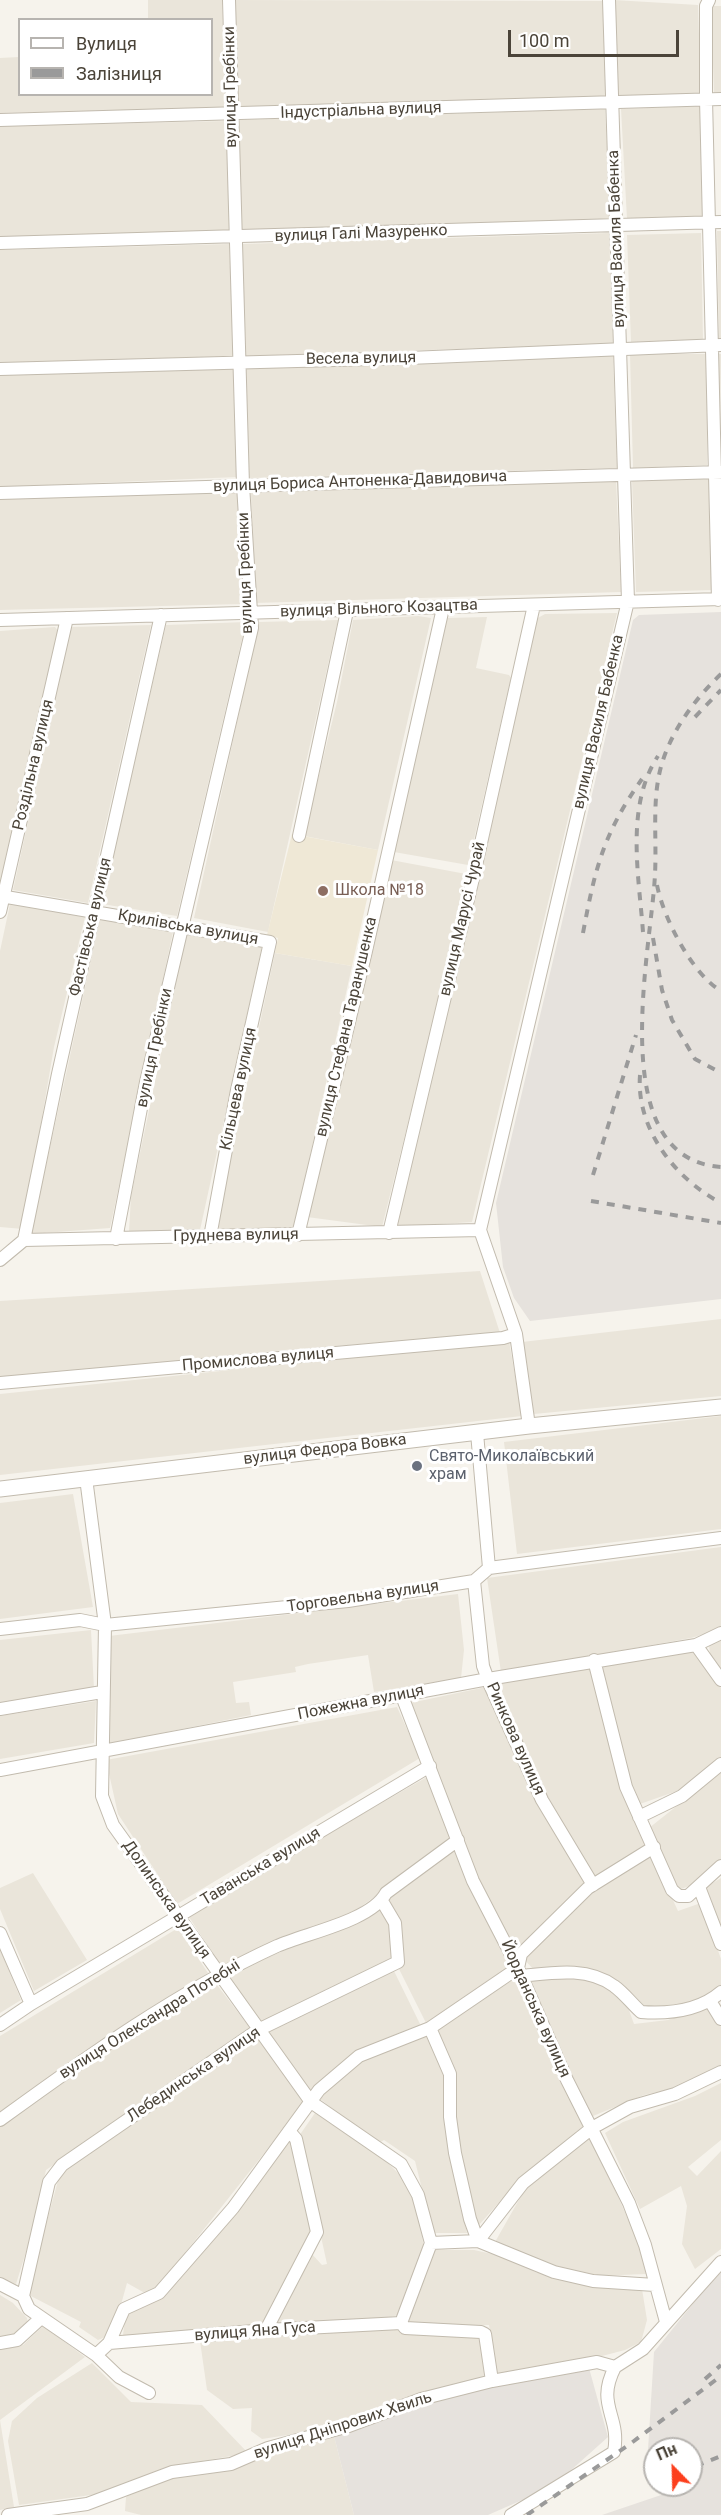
<!DOCTYPE html>
<html>
<head>
<meta charset="utf-8">
<style>
	body { margin:0 }
	#map { position:relative; width:721px; height:2515px; overflow:hidden; background:#f6f3ec; font-family:Roboto,sans-serif }
	canvas { display:block }
	.legend { position:absolute; left:18px; top:18px; width:195px; height:78px; box-sizing:border-box; background:#fff; border:2px solid #b7b4b0; margin:0; padding:8px 10px; list-style:none; font-size:18px; color:#4b4439 }
	.legend li { display:flex; align-items:center; gap:12px; height:30px }
	.legend b { width:30px; border:2px solid #b7b4b0 }
	.north { position:absolute; left:643px; top:2437px; width:60px; height:60px; box-sizing:border-box; background:#fff; border:2px solid #b7b4b0; border-radius:50%; rotate:337deg; font-size:16px; font-weight:700; line-height:24px; text-align:center; color:#4b4439 }
	.north::after { content:''; display:block; margin:auto; width:21px; height:27px; background:#fc3f1d; clip-path:polygon(50% 0,100% 100%,50% 72%,0 100%) }
	.scale { position:absolute; left:508px; top:30px; width:171px; height:27px; box-sizing:border-box; border:3px solid #4b4439; border-top:0; padding-left:8px; font-size:18px; line-height:21px; white-space:nowrap; color:#4b4439; -webkit-text-stroke:4px #fff; paint-order:stroke }
</style>
</head>
<body>
<div id="map">
<canvas width="721" height="2515"></canvas>
<ul class="legend">
<li><b style="height:8px;background:#fff"></b>Вулиця</li>
<li><b style="height:8px;background:#9a9a9a"></b>Залізниця</li>
</ul>
<div class="north">Пн</div>
<div class="scale">100 m</div>
</div>
<script>
const ctx = document.querySelector('canvas').getContext('2d');
ctx.lineJoin = 'round';
function paint(path, color) { ctx.fillStyle = color; ctx.fill(path, 'evenodd'); }
function strokePath(path, color, width, dash) { ctx.strokeStyle = color; ctx.lineWidth = width; ctx.lineCap = dash ? 'butt' : 'round'; ctx.setLineDash(dash || []); ctx.stroke(path); }
function drawText(font, color, halo, rows, align = 'center') {
  ctx.font = font + ' Roboto,sans-serif'; ctx.lineWidth = 6; ctx.setLineDash([]); ctx.textBaseline = 'middle'; ctx.strokeStyle = halo; ctx.fillStyle = color; for (const [text, x, y, turn = 0] of rows) {
    ctx.save(); ctx.translate(x, y); ctx.rotate((+turn || 0) * Math.PI / 180); ctx.textAlign = isNaN(turn) ? turn : align; if (halo) ctx.strokeText(text, 0, 0); ctx.fillText(text, 0, 0); ctx.restore();
  }
}
paint(new Path2D(`
	M 148,0 L 222,0 L 226,108 L 0,113 L 0,58 L 19,57 L 20,94 L 212,94 L 212,20 L 148,19 Z
	M 233,0 L 604,1 L 606,98 L 237,109 Z
	M 614,0 L 698,5 L 701,93 L 617,97 Z
	M 711,6 L 721,6 L 721,93 L 714,93 Z
	M 700,106 L 704,218 L 627,219 L 621,109 Z
	M 605,109 L 611,221 L 241,232 L 238,120 Z
	M 227,121 L 229,231 L 0,238 L 0,126 Z
	M 717,231 L 721,231 L 721,340 L 719,340 Z
	M 609,233 L 613,344 L 246,356 L 242,244 Z
	M 701,233 L 703,340 L 631,342 L 627,235 Z
	M 229,244 L 234,356 L 0,363 L 0,250 Z
	M 630,354 L 707,354 L 707,465 L 633,468 Z
	M 718,354 L 721,354 L 720,466 Z
	M 613,355 L 617,468 L 249,478 L 246,368 Z
	M 234,367 L 237,477 L 0,487 L 0,375 Z
	M 710,479 L 714,590 L 636,592 L 632,480 Z
	M 616,480 L 621,592 L 254,603 L 251,493 Z
	M 238,489 L 243,604 L 0,610 L 0,499 Z
	M 617,613 L 472,1222 L 395,1227 L 481,869 L 536,619 L 545,614 Z
	M 418,616 L 431,618 L 378,850 L 304,836 L 337,702 L 353,620 Z
	M 487,617 L 476,668 L 509,675 L 511,678 L 468,865 L 394,852 L 447,618 Z
	M 338,620 L 268,932 L 194,918 L 259,622 Z
	M 246,622 L 177,916 L 102,904 L 166,625 Z
	M 151,625 L 88,903 L 13,890 L 71,627 Z
	M 55,627 L 59,632 L 0,883 L 0,631 Z
	M 391,860 L 466,874 L 427,1047 L 382,1227 L 307,1217 Z
	M 10,904 L 85,917 L 54,1047 L 23,1229 L 0,1227 L 0,951 Z
	M 100,919 L 173,932 L 110,1228 L 31,1234 Z
	M 186,934 L 262,946 L 200,1230 L 129,1232 L 131,1196 Z
	M 275,953 L 352,966 L 294,1228 L 218,1230 L 238,1111 L 241,1111 Z
	M 480,1271 L 500,1333 L 285,1350 L 0,1379 L 0,1301 Z
	M 721,1319 L 721,1396 L 534,1414 L 522,1342 Z
	M 509,1341 L 522,1416 L 0,1475 L 0,1394 Z
	M 721,1416 L 721,1529 L 517,1554 L 504,1442 Z
	M 73,1494 L 93,1607 L 0,1619 L 0,1503 Z
	M 721,1547 L 721,1629 L 691,1638 L 501,1672 L 487,1578 Z
	M 458,1594 L 464,1650 L 461,1678 L 374,1692 L 368,1655 L 308,1664 L 295,1667 L 296,1672 L 233,1682 L 236,1703 L 249,1702 L 251,1715 L 108,1744 L 109,1636 Z
	M 91,1630 L 94,1689 L 0,1704 L 0,1640 Z
	M 721,1639 L 721,1669 L 710,1654 L 709,1645 Z
	M 696,1651 L 721,1688 L 721,1757 L 680,1790 L 637,1805 L 598,1664 Z
	M 592,1667 L 648,1846 L 596,1879 L 547,1797 L 511,1723 L 496,1683 Z
	M 486,1687 L 588,1884 L 515,1953 L 487,1900 L 410,1703 Z
	M 96,1701 L 94,1743 L 0,1759 L 0,1716 Z
	M 397,1707 L 420,1758 L 177,1904 L 118,1814 L 106,1760 Z
	M 721,1771 L 721,1863 L 702,1881 L 676,1891 L 649,1828 Z
	M 427,1777 L 453,1839 L 355,1911 L 222,1968 L 189,1917 L 261,1872 Z
	M 454,1846 L 511,1966 L 426,2023 L 398,1967 L 399,1923 L 388,1896 Z
	M 652,1855 L 678,1911 L 701,1903 L 721,1959 L 721,1987 L 705,1998 L 668,2010 L 641,2007 L 617,1982 L 535,1971 L 522,1957 L 598,1884 Z
	M 33,1873 L 87,1960 L 34,1991 L 0,1909 L 0,1888 Z
	M 721,1878 L 721,1927 L 706,1887 Z
	M 382,1908 L 387,1912 L 396,1958 L 260,2026 L 228,1975 Z
	M 178,1928 L 208,1973 L 0,2113 L 0,2036 Z
	M 0,1949 L 21,2000 L 0,2013 Z
	M 393,1969 L 421,2026 L 356,2053 L 311,2090 L 302,2087 L 265,2031 Z
	M 577,1975 L 614,1988 L 626,2002 L 634,2024 L 668,2020 L 708,2004 L 721,2027 L 721,2067 L 675,2088 L 644,2095 L 593,2116 L 569,2076 L 531,1981 Z
	M 515,1979 L 583,2126 L 519,2180 L 479,2225 L 476,2223 L 457,2134 L 454,2074 L 433,2029 Z
	M 211,1984 L 217,1985 L 251,2029 L 46,2170 L 30,2239 L 16,2284 L 0,2278 L 0,2126 L 102,2053 Z
	M 429,2033 L 446,2075 L 447,2134 L 467,2233 L 433,2233 L 415,2161 L 384,2140 L 377,2144 L 319,2098 L 363,2060 Z
	M 256,2036 L 304,2103 L 173,2268 L 151,2292 L 143,2292 L 127,2283 L 122,2301 L 108,2336 L 98,2340 L 79,2327 L 81,2322 L 27,2294 L 59,2177 L 67,2167 Z
	M 721,2083 L 721,2140 L 688,2167 L 697,2176 L 721,2151 L 721,2249 L 695,2269 L 682,2244 L 687,2206 L 681,2186 L 640,2209 L 605,2133 L 623,2122 L 695,2096 Z
	M 315,2113 L 385,2160 L 407,2182 L 421,2223 L 424,2252 L 399,2315 L 375,2320 L 276,2323 L 310,2252 L 322,2265 L 327,2264 L 299,2136 Z
	M 591,2137 L 637,2239 L 646,2274 L 597,2276 L 556,2268 L 495,2242 L 528,2184 Z
	M 290,2140 L 294,2144 L 314,2229 L 264,2326 L 145,2336 L 123,2335 L 126,2311 L 162,2296 Z
	M 435,2250 L 474,2250 L 515,2259 L 535,2272 L 579,2284 L 642,2289 L 647,2320 L 641,2342 L 625,2350 L 579,2362 L 497,2374 L 489,2325 L 416,2325 L 405,2323 Z
	M 0,2295 L 13,2303 L 27,2318 L 28,2326 L 18,2334 L 0,2339 Z
	M 43,2326 L 85,2357 L 0,2420 L 14,2507 L 0,2510 L 0,2350 L 23,2345 Z
	M 394,2329 L 405,2332 L 481,2337 L 487,2376 L 320,2430 L 262,2439 L 251,2431 L 252,2408 L 233,2409 L 207,2390 L 200,2341 Z
	M 92,2363 L 131,2402 L 202,2405 L 248,2453 L 164,2468 L 98,2494 L 19,2505 L 8,2441 L 12,2421 L 37,2398 Z
	M 334,2436 L 354,2515 L 141,2515 L 125,2511 L 126,2497 L 132,2492 L 176,2477 Z`), '#eae5da');
paint(new Path2D(`
	M 721,612 L 721,1299 L 530,1321 L 514,1298 L 503,1267 L 496,1203 L 633,620 L 639,615 Z
	M 721,2269 L 721,2515 L 602,2515 L 667,2493 L 664,2485 L 691,2485 L 691,2449 L 655,2449 L 655,2465 L 648,2450 L 654,2352 Z
	M 589,2368 L 608,2437 L 569,2472 L 545,2490 L 488,2515 L 354,2515 L 334,2436 L 432,2400 L 493,2386 Z`), '#e6e2dd');
paint(new Path2D(`
	M 292,834 L 378,850 L 352,966 L 275,953 L 278,938 L 267,935 Z`), '#efe8d6');
const minor = new Path2D(`
	M 709,0 L 706,6 L 706,99 L 718,600
	M 0,120 L 721,99
	M 0,243 L 721,222
	M 0,369 L 409,358 L 721,345
	M 0,493 L 721,472
	M 0,620 L 721,599
	M 299,836 L 347,611
	M 0,896 L 270,942 L 237,1090 L 210,1237
	M 0,912 L 67,618
	M 389,1233 L 475,870 L 534,605
	M 298,1235 L 366,951 L 443,608
	M 116,1239 L 146,1082 L 252,628 L 243,485 L 229,0
	M 24,1240 L 58,1074 L 161,615
	M 0,1260 L 24,1240 L 480,1230
	M 0,1383 L 503,1338 L 516,1334
	M 529,1426 L 516,1334 L 480,1230 L 628,601 L 609,0
	M 477,1433 L 489,1568
	M 86,1478 L 105,1625 L 102,1796 L 113,1825 L 311,2102 L 401,2164 L 418,2195 L 431,2243
	M 474,1581 L 483,1666 L 490,1685 L 542,1800 L 593,1885
	M 0,1629 L 80,1620 L 105,1625 L 348,1601 L 474,1581 L 489,1568 L 721,1538
	M 696,1645 L 721,1680
	M 594,1660 L 626,1787 L 672,1890 L 679,1896 L 688,1896 L 721,1866
	M 402,1696 L 473,1881 L 518,1968 L 567,2080 L 629,2203 L 645,2245 L 666,2322
	M 0,1709 L 102,1692
	M 0,1770 L 488,1679 L 696,1645 L 721,1633
	M 639,1817 L 682,1796 L 721,1764
	M 699,1887 L 721,1944
	M 0,1933 L 31,2004
	M 521,1976 C 551,1973 587,1966 614,1986 C 624,1993 632,2004 641,2012 C 669,2014 699,2011 721,1992
	M 710,2001 L 721,2019
	M 0,2025 L 31,2004 L 430,1766
	M 430,2028 L 450,2074 L 450,2117 L 455,2153 L 470,2219 L 478,2241 L 554,2272 L 593,2281 L 655,2285
	M 0,2120 C 88,2056 178,1991 277,1946 C 306,1933 371,1921 386,1893 L 458,1840
	M 0,2284 L 23,2296 L 29,2309 L 96,2355 L 119,2377 L 149,2393
	M 23,2296 L 49,2182 L 62,2165 L 258,2030 L 398,1962 L 395,1923 L 382,1901
	M 401,2323 L 405,2328 L 481,2332 L 485,2334 L 492,2381
	M 266,2330 L 317,2232 L 296,2139 L 289,2131
	M 0,2343 L 17,2340 L 41,2318
	M 109,2343 L 266,2330 L 401,2323 L 431,2243 L 478,2241 L 523,2183 L 592,2128 L 630,2107 L 675,2094 L 721,2072
	M 96,2355 L 109,2343 L 124,2309 L 159,2293 L 233,2208 L 319,2090 L 359,2056 L 430,2028 L 518,1968 L 521,1954 L 588,1888 L 654,1847
	M 8,2515 L 87,2504 L 172,2472 L 231,2464 L 268,2448 L 349,2426 L 421,2399 L 492,2381 L 597,2362 L 615,2367 L 643,2349 L 721,2262
	M 511,2515 L 614,2452 C 621,2415 595,2406 615,2367`);
const tertiary = new Path2D(`
	M 0,1489 L 529,1426 L 721,1407`);
strokePath(minor, '#c2bbae', 14);
strokePath(tertiary, '#c2bbae', 17);
strokePath(minor, '#fff', 12);
strokePath(tertiary, '#fff', 15);
strokePath(new Path2D(`
	M 721,674 C 696,698 674,727 663,760 C 651,796 657,836 655,874 C 652,947 602,1159 721,1167
	M 695,717 L 721,690
	M 657,885 C 663,917 692,974 721,991
	M 643,932 C 639,876 625,806 658,756
	M 583,933 C 595,869 603,834 642,779
	M 653,938 L 662,990 L 672,1020 L 695,1059 L 721,1073
	M 640,1075 C 636,1128 674,1178 721,1203
	M 593,1175 L 636,1035
	M 591,1201 L 721,1223
	M 705,2379 L 721,2365
	M 696,2466 L 721,2456
	M 527,2515 L 630,2444 L 721,2376`), '#9a9a9a', 4, [8, 8]);
for (const [x, y, r, color] of [
	[323,891,6,"#8d6e63"],
	[417,1466,6,"#6b7280"]
]) { const dot = new Path2D(); dot.arc(x, y, r, 0, 2 * Math.PI); ctx.fillStyle = color; ctx.fill(dot); strokePath(dot, '#fff', 2); }
drawText('16px', '#4b4439', '#fff', [
	["вулиця Гребінки",231,87,-91],
	["Індустріальна вулиця",361,111,-2],
	["вулиця Галі Мазуренко",361,234,-2],
	["вулиця Василя Бабенка",617,239,-92],
	["Весела вулиця",361,359,-1],
	["вулиця Бориса Антоненка-Давидовича",360,482,-2],
	["вулиця Гребінки",246,573,-92],
	["вулиця Вільного Козацтва",379,609,-2],
	["вулиця Василя Бабенка",599,722,-77],
	["Роздільна вулиця",34,765,-77],
	["вулиця Марусі Чурай",463,919,-77],
	["Фастівська вулиця",91,927,-77],
	["Крилівська вулиця",188,928,10],
	["вулиця Стефана Таранушенка",347,1027,-77],
	["вулиця Гребінки",155,1048,-78],
	["Кільцева вулиця",239,1089,-78],
	["Груднева вулиця",236,1236,-1],
	["Промислова вулиця",258,1360,-5],
	["вулиця Федора Вовка",325,1450,-7],
	["Торговельна вулиця",363,1597,-8],
	["Пожежна вулиця",361,1703,-11],
	["Ринкова вулиця",515,1739,66],
	["Таванська вулиця",261,1867,-31],
	["Долинська вулиця",166,1900,55],
	["Йорданська вулиця",535,2009,66],
	["вулиця Олександра Потебні",150,2020,-32],
	["Лебединська вулиця",194,2075,-34],
	["вулиця Яна Гуса",255,2332,-4],
	["вулиця Дніпрових Хвиль",343,2426,-18]
]);
drawText('16px', '#785e54', '#fff', [
	["Школа №18",335,891]
], 'left');
drawText('16px', '#5b616d', '#fff', [
	["Свято-Миколаївський",429,1457],
	["храм",429,1475]
], 'left');
</script>
</body>
</html>
